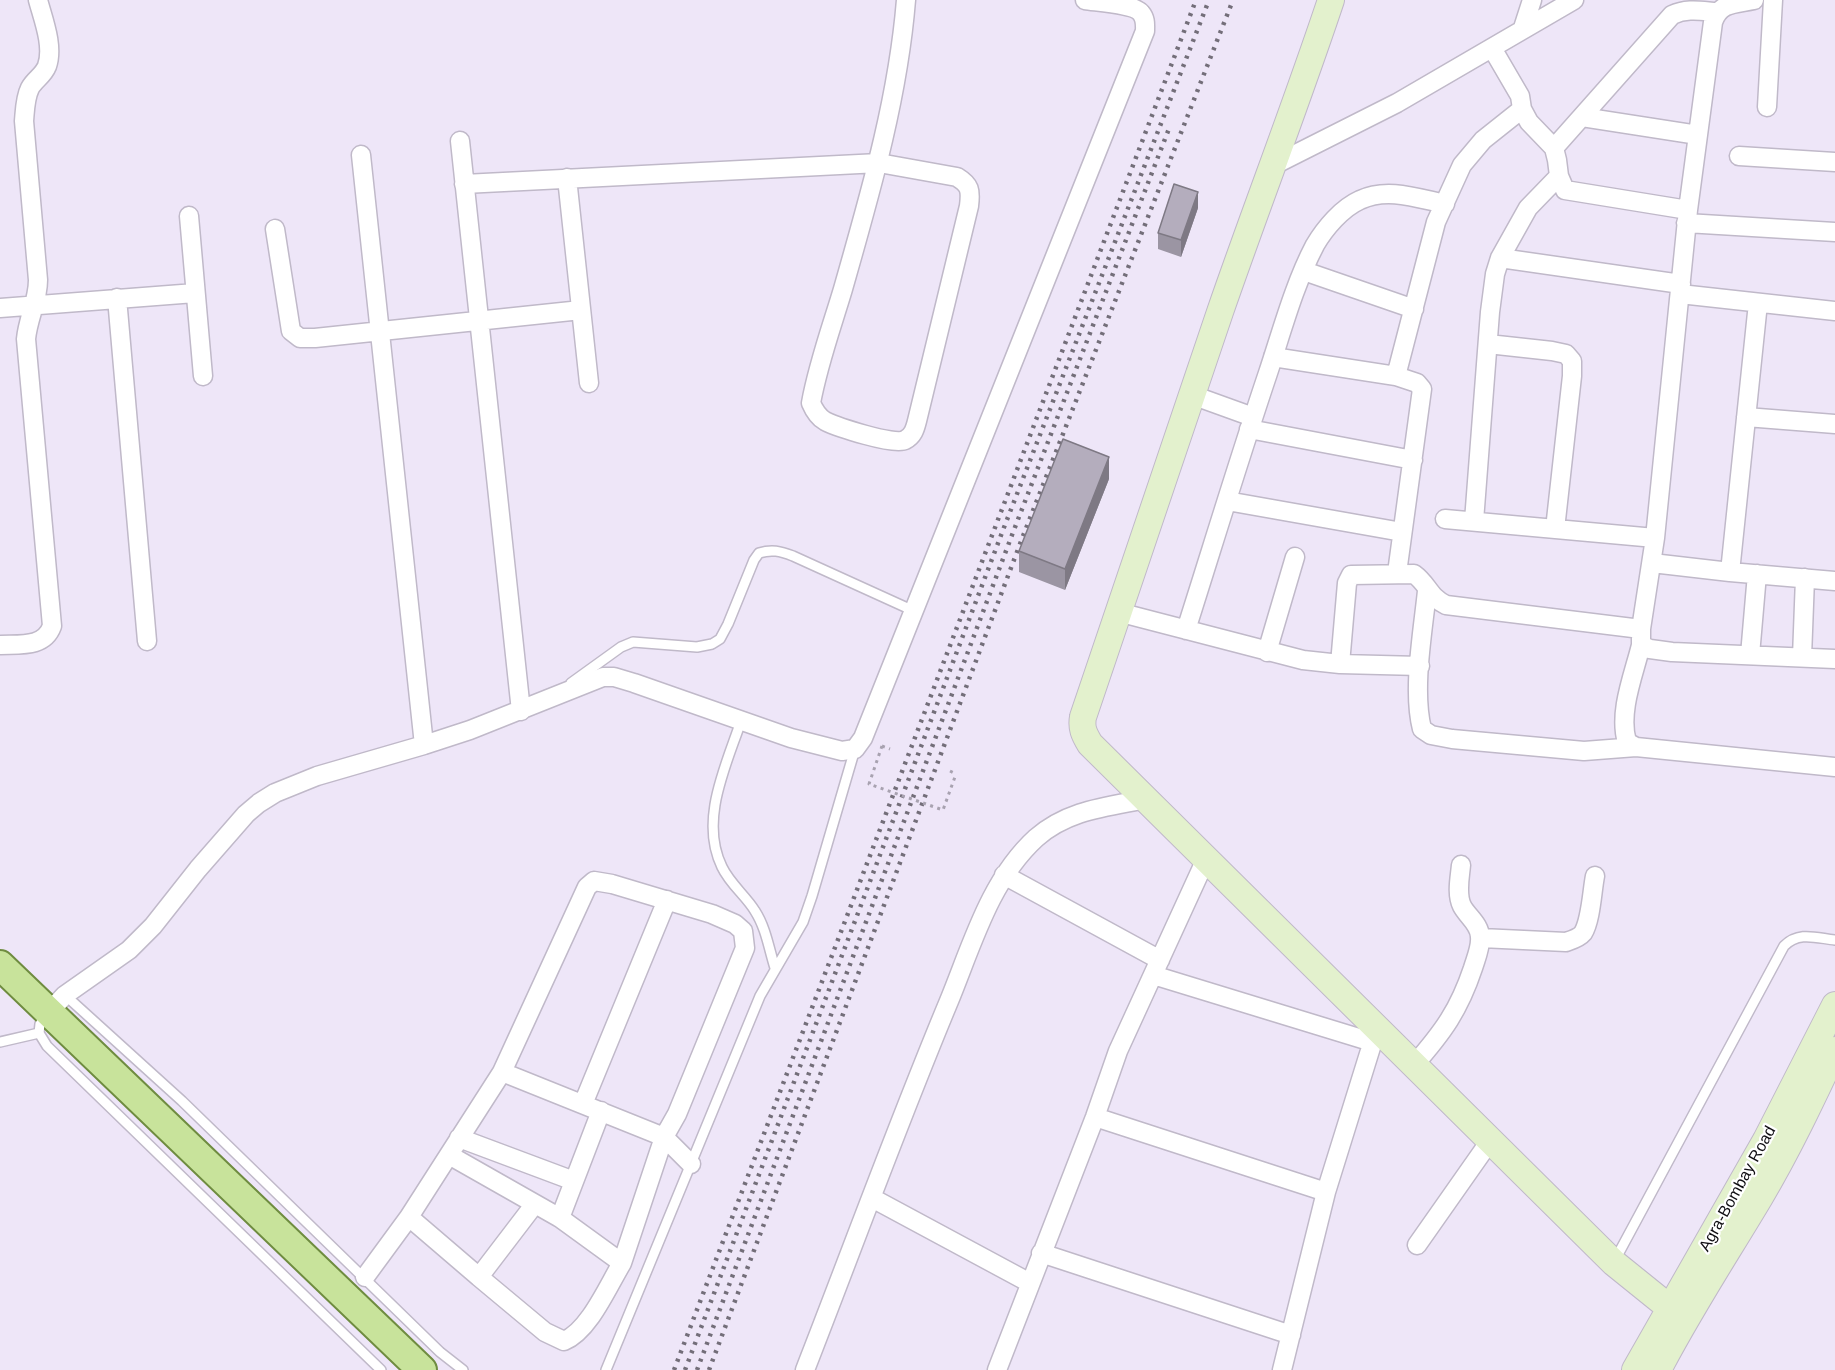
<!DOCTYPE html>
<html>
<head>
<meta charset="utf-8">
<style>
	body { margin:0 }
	canvas { display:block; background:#eee6f8 }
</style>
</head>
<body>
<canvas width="1835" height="1370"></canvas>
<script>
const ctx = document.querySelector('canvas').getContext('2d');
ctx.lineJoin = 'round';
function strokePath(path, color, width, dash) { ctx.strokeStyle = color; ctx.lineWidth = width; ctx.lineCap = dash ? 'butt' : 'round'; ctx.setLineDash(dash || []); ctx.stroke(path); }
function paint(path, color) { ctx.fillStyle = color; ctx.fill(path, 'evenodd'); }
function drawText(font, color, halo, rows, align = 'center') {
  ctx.font = font + ' Helvetica,sans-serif'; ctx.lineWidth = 4.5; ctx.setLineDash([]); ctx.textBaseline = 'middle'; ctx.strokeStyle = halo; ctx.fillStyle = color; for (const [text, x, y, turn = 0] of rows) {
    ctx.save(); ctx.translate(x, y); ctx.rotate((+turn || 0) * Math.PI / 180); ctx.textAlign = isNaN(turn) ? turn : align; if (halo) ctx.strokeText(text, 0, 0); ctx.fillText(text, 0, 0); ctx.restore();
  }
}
const lane = new Path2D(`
	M 571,683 L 621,647 L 633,642 L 697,647 L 712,644 L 720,639 L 728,624 L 754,560 L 759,553 C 772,549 780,551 793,556 L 914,611
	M 741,721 C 726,766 699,820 722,867 C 730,884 746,896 755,911 C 766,928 769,949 775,968
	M 65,995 L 182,1101 L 440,1352 L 463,1370
	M 47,1014 L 40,1024 L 39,1033 L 47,1046 L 381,1370
	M 0,1042 L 39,1033
	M 1615,1260 L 1784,946 C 1799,931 1816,938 1835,940
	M 606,1370 L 760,996 L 803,922 L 812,896 L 855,749`);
const street = new Path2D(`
	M 1523,28 L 1532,0
	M 1492,48 L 1520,96 L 1522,109 L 1529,122 L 1554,148 L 1557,160 L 1559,176 L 1565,190 L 1688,210 L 1655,538 L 1641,629 L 1641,645 L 1650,649 L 1672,652 L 1835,659
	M 1767,107 L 1773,0
	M 1582,117 L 1698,135
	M 460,141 L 521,711
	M 1554,148 L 1672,15 C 1687,8 1701,11 1717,12
	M 361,155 L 424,745
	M 1739,156 L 1835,162
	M 1274,165 L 1397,103 L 1574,0
	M 567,178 L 589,383
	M 464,184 L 879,163 L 957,177 C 970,185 971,190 969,206 L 917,421 C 915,429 913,436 905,440 C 895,446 837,427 825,421 C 818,417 814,410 811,403 C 818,364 832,326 843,289 C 870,194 898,99 906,0
	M 1688,210 L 1713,22 C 1720,2 1735,4 1754,0
	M 189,216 L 203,376
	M 1686,223 L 1835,232
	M 275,229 L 291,331 L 300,338 L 315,338 L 581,310
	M 1500,258 L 1681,284
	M 1304,271 L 1414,309
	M 1680,294 L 1835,311
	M 117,298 L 147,641
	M 0,308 L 195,293
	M 1488,344 L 1552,351 L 1566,354 L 1572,361 L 1572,376 L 1555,529
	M 1273,357 L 1396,376 L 1417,383 L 1422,389 L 1397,573
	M 1396,376 L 1436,222 L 1462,165 L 1483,140 L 1522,109
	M 1192,395 L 1253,417
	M 1746,417 L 1835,424
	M 1249,429 L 1413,460
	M 1227,501 L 1402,532
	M 1445,519 L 1655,538
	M 1474,521 L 1490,312 L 1495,274 L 1500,258 L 1528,208 L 1559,176
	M 1652,563 L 1730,572 L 1835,581
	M 1730,572 L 1758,303
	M 1427,591 C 1423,631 1412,690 1422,729 L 1431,735 L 1452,739 L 1584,751 L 1636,747
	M 1118,612 L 1303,660 L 1340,664 L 1420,666
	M 1186,630 C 1213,545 1239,459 1268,373 C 1282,331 1294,285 1315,245 C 1325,228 1342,208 1360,200 C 1387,187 1417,198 1445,204
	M 0,645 C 20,644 44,648 52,626 L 26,339 C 28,318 38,301 38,280 L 24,121 C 25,110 25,98 30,88 C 35,79 43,76 47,66 C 54,46 43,19 38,0
	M 1641,645 C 1634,674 1618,712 1627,742 L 1636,747 L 1835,767
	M 1267,652 L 1295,557
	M 1750,655 L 1757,574
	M 1802,657 L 1805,578
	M 1340,664 L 1347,583 L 1351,575 L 1414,574 C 1428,584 1429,597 1446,605 L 1641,629
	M 1004,875 L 1160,960
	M 1481,938 L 1566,942 C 1572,940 1579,938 1583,933 C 1591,920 1592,891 1595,876
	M 1153,975 L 1372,1042
	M 48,1013 L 65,995 L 129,950 L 153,926 L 198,869 L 246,814 L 259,803 L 275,793 L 317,776 L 424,745 L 470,730 L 603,677 L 614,677 L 634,683 L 791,738 L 842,751 L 855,749 L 863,738 L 1145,31 C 1145,25 1146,19 1141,13 C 1134,4 1098,2 1085,0
	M 1414,1065 C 1443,1032 1459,1010 1473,968 C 1476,958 1481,947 1480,937 C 1480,924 1467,916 1462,906 C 1456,894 1460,877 1461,865
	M 583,1104 L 667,900
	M 1095,1117 L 1326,1192
	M 459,1138 L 574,1181
	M 449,1155 L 560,1218 L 622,1263 L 664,1137 L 502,1072
	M 872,1198 L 1030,1283
	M 409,1217 L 502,1072 L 587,887 L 594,881 L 612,884 L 712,914 L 735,924 L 743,931 L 745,948 L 677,1114 L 664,1137 L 691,1164
	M 560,1218 L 601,1111
	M 1417,1245 L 1490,1141
	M 1041,1253 L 1291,1335
	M 365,1277 L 409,1217 L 479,1277 L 534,1205
	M 479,1277 L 545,1332 L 564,1341 C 589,1331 608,1286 622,1263
	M 805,1370 C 853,1247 898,1123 949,1001 C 972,945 990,880 1036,838 C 1068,810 1106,807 1146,799
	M 997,1370 L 1095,1117 L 1118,1051 L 1206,859
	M 1282,1370 L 1326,1192 L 1377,1028`);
const secondary = new Path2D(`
	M 1331,0 C 1296,105 1256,208 1220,312 C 1173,447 1128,582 1083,717 C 1081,728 1084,734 1090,744 L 1614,1263 L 1671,1309 L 1686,1317
	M 1635,1370 L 1766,1140 L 1835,1005
	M 1658,1370 C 1689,1310 1726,1254 1760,1197 C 1788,1150 1812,1099 1835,1050`);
const primary = new Path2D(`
	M 0,965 L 422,1370`);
strokePath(lane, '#c0b9c9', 12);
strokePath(street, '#c0b9c9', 21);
strokePath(secondary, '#c0b9c9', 28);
strokePath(primary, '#6f8c40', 32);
strokePath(new Path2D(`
	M 882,746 L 890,749
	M 950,771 L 956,774`), '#a8a2b0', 3, [3, 4.5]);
strokePath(lane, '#fff', 9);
strokePath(street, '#fff', 18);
strokePath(secondary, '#e3f1cd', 26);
strokePath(primary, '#c8e39b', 28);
strokePath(new Path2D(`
	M 674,1370 L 1196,0
	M 685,1370 L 1003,530 L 1209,0
	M 697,1370 L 1012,535 L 1170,126
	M 709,1370 L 1023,536 L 1233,0`), '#736e79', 4.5, [3, 6]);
strokePath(new Path2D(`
	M 882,746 L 869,784 L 943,810 L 956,774`), '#a8a2b0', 3, [3, 4.5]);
paint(new Path2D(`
	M 1198,208 L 1181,257 L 1158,249 L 1158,233 Z
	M 1109,479 L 1065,590 L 1019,572 L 1019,551 Z`), '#9b95a3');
paint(new Path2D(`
	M 1198,192 L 1198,208 L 1181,257 L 1181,240 Z
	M 1109,457 L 1109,479 L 1065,590 L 1065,569 Z`), '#7e7984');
const building = new Path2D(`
	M 1174,184 L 1198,192 L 1181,240 L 1158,233 Z
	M 1063,439 L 1109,457 L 1065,569 L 1019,551 Z`);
paint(building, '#b4adbd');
strokePath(building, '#7e7984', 1.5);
drawText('16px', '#0f0d12', '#fff', [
	["Agra-Bombay Road",1738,1189,-61]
]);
</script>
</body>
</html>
